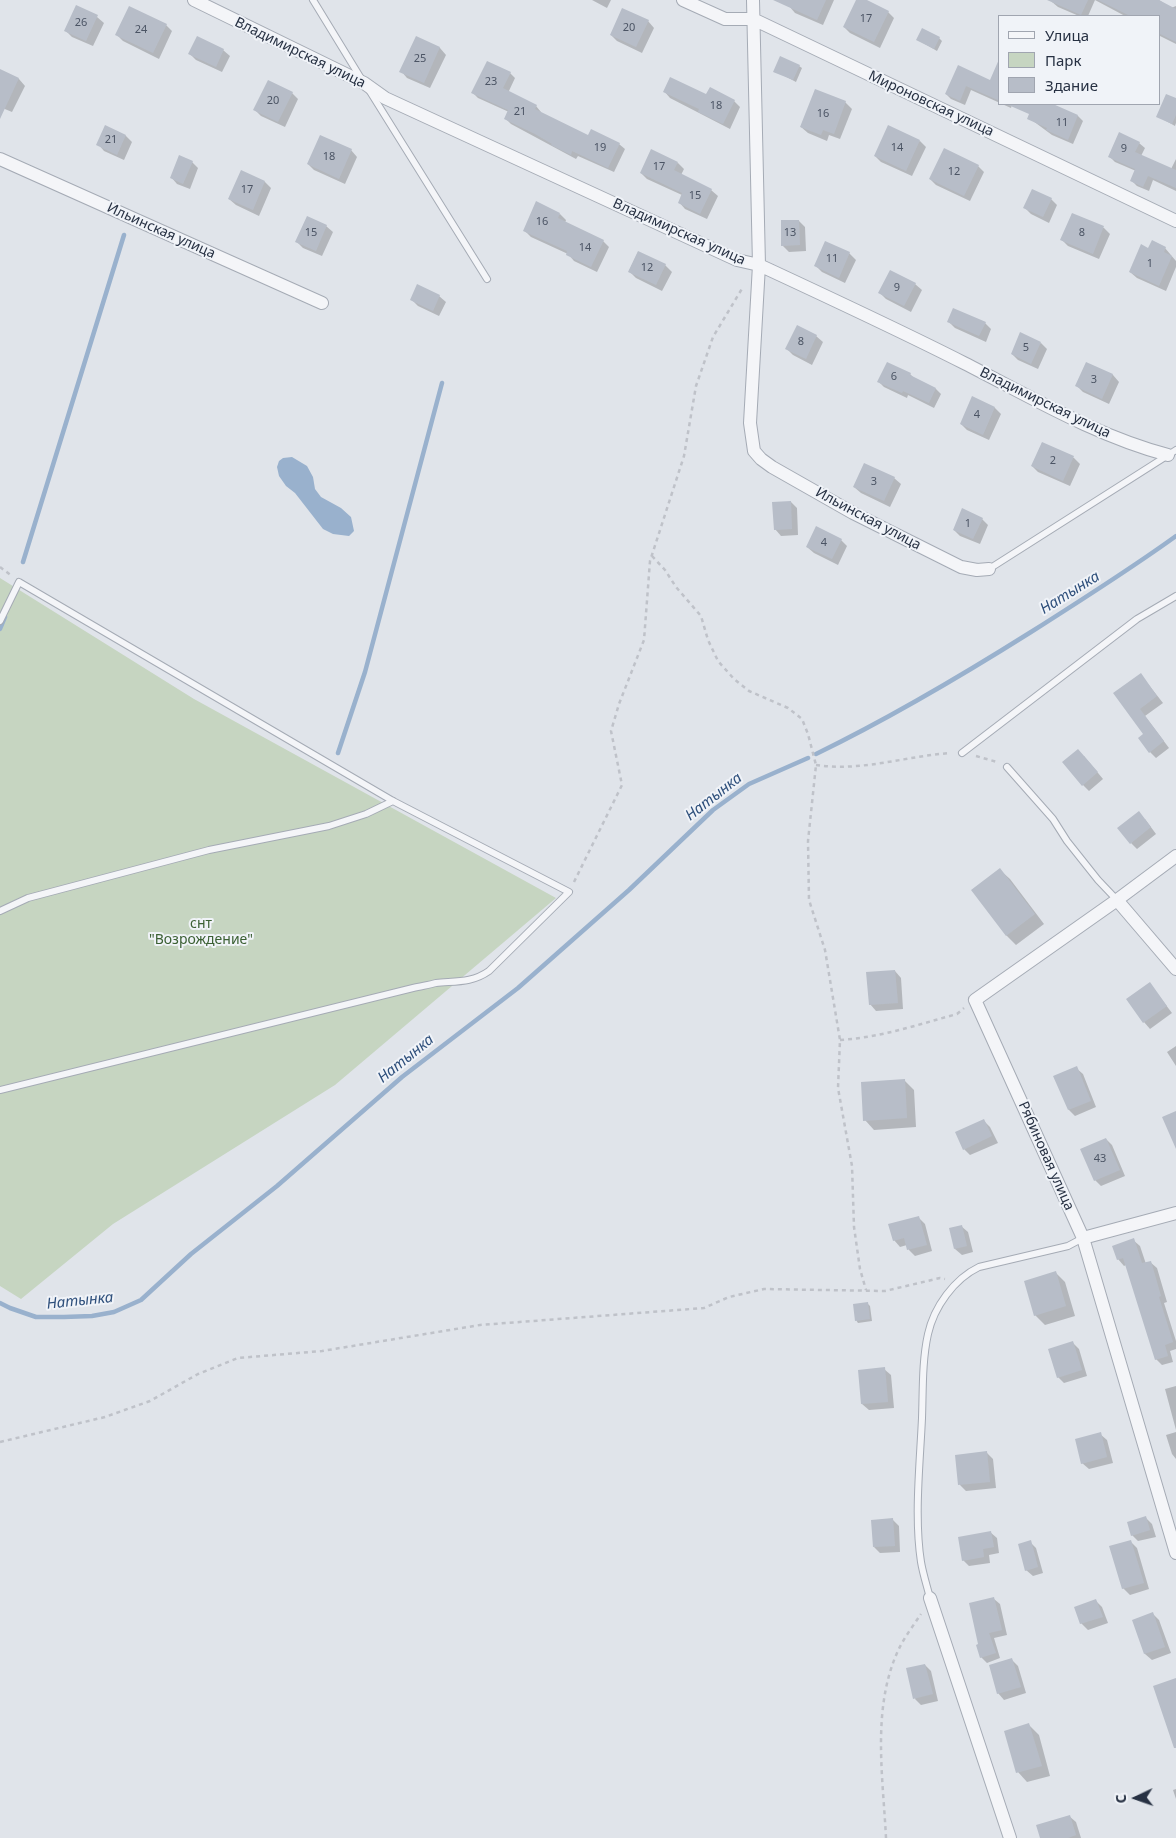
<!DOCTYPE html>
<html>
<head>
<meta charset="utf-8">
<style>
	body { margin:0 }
	#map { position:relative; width:1176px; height:1838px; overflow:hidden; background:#e0e4ea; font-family:"Noto Sans",sans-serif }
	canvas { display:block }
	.legend { position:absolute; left:998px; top:15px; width:162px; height:90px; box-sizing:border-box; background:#f0f3f8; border:1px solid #a0a5b0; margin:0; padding:6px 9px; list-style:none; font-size:15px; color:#273143 }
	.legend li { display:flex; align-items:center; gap:10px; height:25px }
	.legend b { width:25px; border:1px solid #a0a5b0 }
	.north { position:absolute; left:1111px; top:1773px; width:50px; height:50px; -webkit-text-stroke:4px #f0f3f8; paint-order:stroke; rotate:267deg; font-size:14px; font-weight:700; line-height:20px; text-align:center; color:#273143 }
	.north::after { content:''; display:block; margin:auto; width:18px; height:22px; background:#273143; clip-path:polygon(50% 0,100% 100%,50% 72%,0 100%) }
</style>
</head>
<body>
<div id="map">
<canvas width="1176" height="1838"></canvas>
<ul class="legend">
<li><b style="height:6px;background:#f4f5f8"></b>Улица</li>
<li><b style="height:14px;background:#c6d5c1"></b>Парк</li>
<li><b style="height:14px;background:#b7bdc8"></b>Здание</li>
</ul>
<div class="north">С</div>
</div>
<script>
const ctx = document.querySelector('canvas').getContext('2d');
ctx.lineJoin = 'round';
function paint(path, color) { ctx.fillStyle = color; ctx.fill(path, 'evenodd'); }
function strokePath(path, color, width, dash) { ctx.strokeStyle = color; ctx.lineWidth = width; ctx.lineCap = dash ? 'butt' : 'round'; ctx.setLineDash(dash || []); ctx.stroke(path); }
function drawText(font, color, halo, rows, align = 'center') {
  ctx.font = font + ' "Noto Sans",sans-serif'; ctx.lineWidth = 4; ctx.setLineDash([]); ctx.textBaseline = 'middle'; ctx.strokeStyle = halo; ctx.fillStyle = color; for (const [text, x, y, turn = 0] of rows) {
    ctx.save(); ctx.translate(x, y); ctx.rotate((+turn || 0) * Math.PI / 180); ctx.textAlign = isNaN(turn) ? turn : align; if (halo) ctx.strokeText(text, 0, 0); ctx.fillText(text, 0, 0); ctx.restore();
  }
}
paint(new Path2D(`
	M 0,578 L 194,699 L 556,898 L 335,1085 L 113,1224 L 21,1299 L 0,1286 Z`), '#c6d5c1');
paint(new Path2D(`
	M 292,457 L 307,466 L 313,477 L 315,489 L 321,497 L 341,508 L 351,517 L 354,531 L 349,536 L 333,534 L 323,529 L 295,493 L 286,486 L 279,476 L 277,467 L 279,461 L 283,458 Z`), '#99b1cd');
paint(new Path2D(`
	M 592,0 L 611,0 L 607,8 Z
	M 791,0 L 834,0 L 823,25 L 795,13 L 789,6 Z
	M 857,0 L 864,0 L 888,12 L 894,18 L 880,48 L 850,33 L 844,27 Z
	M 1053,0 L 1159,0 L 1171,8 L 1176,6 L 1176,44 L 1160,36 L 1160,16 L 1125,16 L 1095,0 L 1088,16 L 1079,16 L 1058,7 L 1052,2 Z
	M 77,7 L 97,17 L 104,23 L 93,46 L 72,37 L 66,31 Z
	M 648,21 L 654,28 L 642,53 L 617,41 L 611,35 Z
	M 166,25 L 172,31 L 159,59 L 123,41 L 117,35 Z
	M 417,38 L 440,48 L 446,55 L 430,88 L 407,78 L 401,71 Z
	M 939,38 L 942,41 L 937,51 L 918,40 Z
	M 223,50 L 230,56 L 222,72 L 196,60 L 190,54 Z
	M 799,66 L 802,68 L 796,82 L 775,71 Z
	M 1000,66 L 1000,103 L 971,90 L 965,105 L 951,99 L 946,94 L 958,67 L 990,82 Z
	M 1,71 L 19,79 L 25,86 L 12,112 L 0,107 Z
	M 510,73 L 515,78 L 508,93 L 536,106 L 541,112 L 540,113 L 589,137 L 619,144 L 625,149 L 614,172 L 578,156 L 576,159 L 511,124 L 506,119 L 509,112 L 478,98 L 473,93 Z
	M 664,91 L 707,96 L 734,101 L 740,107 L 730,129 L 670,98 Z
	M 292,93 L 298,99 L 285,127 L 261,116 L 255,110 Z
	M 1176,99 L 1176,123 L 1175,126 L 1157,116 Z
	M 845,102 L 852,109 L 840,139 L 829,135 L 827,141 L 808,133 L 801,127 Z
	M 1002,104 L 1012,104 L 1011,108 Z
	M 1036,104 L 1050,104 L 1078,116 L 1083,121 L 1073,144 L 1052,135 L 1029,118 Z
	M 106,127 L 126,136 L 132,142 L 124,160 L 104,151 L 98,144 Z
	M 920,141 L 926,147 L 912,176 L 881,162 L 875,156 Z
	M 1139,143 L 1145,148 L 1141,156 L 1171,169 L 1176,159 L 1176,191 L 1153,180 L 1149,191 L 1137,186 L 1132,181 L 1136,171 L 1115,162 L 1109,156 Z
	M 351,150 L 357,157 L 345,184 L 314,170 L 308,164 Z
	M 192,162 L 198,168 L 190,189 L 177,184 L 171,177 Z
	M 678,163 L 684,169 L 681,175 L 711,190 L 718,196 L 707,219 L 685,209 L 679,202 L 682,195 L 647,179 L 641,173 Z
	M 978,166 L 984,172 L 970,201 L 936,185 L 930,179 Z
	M 241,172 L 265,182 L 271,188 L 259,216 L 236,205 L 229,199 Z
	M 1051,199 L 1057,205 L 1049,223 L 1031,214 L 1025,208 Z
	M 560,214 L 566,220 L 565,223 L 603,241 L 609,247 L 597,272 L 574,261 L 568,254 L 531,237 L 524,230 Z
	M 1072,214 L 1104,228 L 1110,234 L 1099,259 L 1068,246 L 1062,240 Z
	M 799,221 L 805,227 L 806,251 L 789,252 L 782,245 Z
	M 326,226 L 333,232 L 322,256 L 303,248 L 297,242 Z
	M 826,243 L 849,253 L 856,260 L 845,283 L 822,272 L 816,266 Z
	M 1165,248 L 1176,261 L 1176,267 L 1166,291 L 1137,278 L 1130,272 L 1149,250 Z
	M 638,252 L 665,265 L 672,272 L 662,291 L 636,278 L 629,271 Z
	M 915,284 L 922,290 L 911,312 L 886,299 L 880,293 Z
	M 439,296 L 446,302 L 439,316 L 418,306 L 412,300 Z
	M 949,322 L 985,323 L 991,329 L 986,342 L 955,328 Z
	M 797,327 L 816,336 L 823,342 L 812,365 L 793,355 L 787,349 Z
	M 1041,343 L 1047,349 L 1038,369 L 1018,360 L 1012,354 Z
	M 1087,364 L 1113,375 L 1119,382 L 1109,404 L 1083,392 L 1077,386 Z
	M 910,374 L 916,380 L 936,389 L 941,394 L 934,408 L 908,395 L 907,398 L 884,387 L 879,382 Z
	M 973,398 L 995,408 L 1001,414 L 989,440 L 967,430 L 961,424 Z
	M 1042,443 L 1074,458 L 1080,464 L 1070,486 L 1038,472 L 1032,466 Z
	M 894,478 L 901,484 L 890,507 L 861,493 L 854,487 Z
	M 791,502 L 797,508 L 798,535 L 781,536 L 775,529 Z
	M 982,519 L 988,525 L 980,544 L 960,536 L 954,530 Z
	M 841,540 L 847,546 L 838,565 L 814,553 L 807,547 Z
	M 1141,675 L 1163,703 L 1145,716 L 1169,748 L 1156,758 L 1150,752 L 1145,735 L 1115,693 Z
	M 1084,756 L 1103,779 L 1089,791 L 1083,785 Z
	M 1145,819 L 1156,834 L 1137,849 L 1131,843 Z
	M 1000,870 L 1010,879 L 1044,924 L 1016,945 L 1007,936 L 973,891 Z
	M 895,971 L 901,978 L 903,1009 L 876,1011 L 870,1004 Z
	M 1150,984 L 1172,1013 L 1150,1029 L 1144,1022 Z
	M 1176,1046 L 1176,1066 L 1167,1052 Z
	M 1076,1068 L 1083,1074 L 1096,1107 L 1075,1116 L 1069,1110 L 1055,1076 Z
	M 904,1080 L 914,1090 L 916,1127 L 874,1130 L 865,1120 Z
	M 984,1121 L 990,1127 L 998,1143 L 970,1155 L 964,1149 Z
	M 1106,1139 L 1112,1145 L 1125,1176 L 1101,1186 L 1095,1180 Z
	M 919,1218 L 925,1224 L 932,1251 L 915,1256 L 909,1250 L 907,1245 L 900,1247 L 894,1240 Z
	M 961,1226 L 968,1232 L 973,1252 L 962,1255 L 955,1249 L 950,1229 Z
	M 1133,1240 L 1140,1246 L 1146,1264 L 1150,1262 L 1157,1268 L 1167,1302 L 1164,1303 L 1176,1341 L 1176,1349 L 1170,1351 L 1173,1362 L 1162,1365 L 1156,1359 L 1126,1265 L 1124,1266 L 1118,1259 Z
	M 1056,1273 L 1065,1282 L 1075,1316 L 1045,1325 L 1035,1315 Z
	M 867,1303 L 870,1306 L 872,1321 L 858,1323 L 856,1320 Z
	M 1072,1342 L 1079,1349 L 1087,1376 L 1064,1383 L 1058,1377 Z
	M 884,1369 L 891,1375 L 894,1408 L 869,1410 L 862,1404 L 860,1371 Z
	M 1176,1386 L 1176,1430 L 1165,1389 Z
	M 1176,1432 L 1176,1459 L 1172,1454 L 1166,1435 Z
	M 1100,1434 L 1107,1440 L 1113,1463 L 1089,1469 L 1082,1463 Z
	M 987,1453 L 993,1459 L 996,1488 L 966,1491 L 960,1485 L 957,1456 Z
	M 1146,1518 L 1152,1524 L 1156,1537 L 1138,1541 L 1132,1535 Z
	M 892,1519 L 899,1526 L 900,1552 L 880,1553 L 874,1547 Z
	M 990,1532 L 997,1538 L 999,1553 L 989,1555 L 990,1563 L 969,1566 L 963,1560 Z
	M 1130,1541 L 1137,1548 L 1149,1589 L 1130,1595 L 1123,1588 Z
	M 1030,1542 L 1036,1548 L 1043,1573 L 1033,1576 L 1026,1570 Z
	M 994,1599 L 1000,1604 L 1007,1635 L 994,1638 L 1000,1658 L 987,1663 L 981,1657 L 979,1645 Z
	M 1096,1601 L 1102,1607 L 1108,1623 L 1088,1630 L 1081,1623 Z
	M 1153,1614 L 1159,1620 L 1171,1653 L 1152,1660 L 1145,1654 L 1134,1621 Z
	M 1012,1660 L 1018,1666 L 1026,1693 L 1004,1700 L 998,1693 Z
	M 925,1665 L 931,1671 L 938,1701 L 921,1705 L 915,1699 Z
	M 1029,1725 L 1039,1735 L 1050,1776 L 1027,1782 L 1018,1772 Z
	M 1176,1789 L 1176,1799 L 1173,1790 Z
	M 1069,1816 L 1076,1822 L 1081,1838 L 1041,1838 Z`), '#0003');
strokePath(new Path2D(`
	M 23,562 L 124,235
	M 0,629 L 5,617
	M 338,753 L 365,672 L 442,383
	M 816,754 C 890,718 961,676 1031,632 C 1080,601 1129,570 1176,536
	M 0,1303 L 10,1308 L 36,1317 L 64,1317 L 92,1316 L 114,1312 L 141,1300 L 191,1254 L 277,1186 L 402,1077 L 518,988 L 629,890 L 713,810 L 749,784 L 808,758`), '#99b1cd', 4.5);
paint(new Path2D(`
	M 773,0 L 826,0 L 817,20 Z
	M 856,0 L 867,0 L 889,11 L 874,42 L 843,27 Z
	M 1047,0 L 1088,0 L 1081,15 Z
	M 1098,0 L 1159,0 L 1176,9 L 1176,42 L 1160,34 L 1160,16 L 1130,16 Z
	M 76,5 L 98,15 L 86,41 L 64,31 Z
	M 129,6 L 167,24 L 153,53 L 115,35 Z
	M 622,8 L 649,20 L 636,47 L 610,35 Z
	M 922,28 L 940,37 L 934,49 L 916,40 Z
	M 197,36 L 224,49 L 216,67 L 188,54 Z
	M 416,36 L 440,47 L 424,83 L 399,72 Z
	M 780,56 L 800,65 L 793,80 L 773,72 Z
	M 1000,57 L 1000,101 L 966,86 L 960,101 L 945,94 L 958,65 L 990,80 Z
	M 487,61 L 511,72 L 503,88 L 537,105 L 535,109 L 588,135 L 591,129 L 620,143 L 608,168 L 572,151 L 571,155 L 551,145 L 552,144 L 535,134 L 504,119 L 508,110 L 471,93 Z
	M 0,69 L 19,78 L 0,119 Z
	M 670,77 L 706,94 L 710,87 L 735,100 L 723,124 L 698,112 L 699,109 L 663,92 Z
	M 268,80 L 293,92 L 278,122 L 253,110 Z
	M 815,89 L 846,101 L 834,134 L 823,130 L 821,135 L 800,127 Z
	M 1166,94 L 1176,98 L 1176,115 L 1172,124 L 1156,117 Z
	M 1006,104 L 1053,104 L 1078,115 L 1068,140 L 1046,130 L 1047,128 L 1027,119 L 1029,114 Z
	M 105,125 L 126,135 L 117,155 L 96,145 Z
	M 888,125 L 920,140 L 906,171 L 874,156 Z
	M 1119,132 L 1140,142 L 1135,152 L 1176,170 L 1176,188 L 1148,176 L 1143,187 L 1130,181 L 1135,169 L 1108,157 Z
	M 320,135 L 352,149 L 339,179 L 307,164 Z
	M 944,148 L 979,165 L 964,196 L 929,179 Z
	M 651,149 L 678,162 L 674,170 L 712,189 L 700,214 L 678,203 L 682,193 L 640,173 Z
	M 179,155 L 193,161 L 183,184 L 170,178 Z
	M 241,170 L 265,181 L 253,210 L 228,199 Z
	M 1032,189 L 1052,198 L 1043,217 L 1023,208 Z
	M 536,201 L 560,213 L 558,218 L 604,240 L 591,267 L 566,255 L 567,251 L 523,231 Z
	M 1072,213 L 1104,226 L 1093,254 L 1060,240 Z
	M 307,216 L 327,225 L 316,251 L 295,242 Z
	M 781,220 L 799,220 L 800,245 L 781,246 Z
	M 1152,240 L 1166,247 L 1164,252 L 1172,256 L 1159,286 L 1129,272 L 1141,244 L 1148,248 Z
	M 825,241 L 850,252 L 839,278 L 814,266 Z
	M 638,251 L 666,264 L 656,285 L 628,272 Z
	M 890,270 L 916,283 L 904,306 L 878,293 Z
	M 417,284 L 440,295 L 433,311 L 410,300 Z
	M 953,308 L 986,322 L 979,336 L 947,322 Z
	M 797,325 L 817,335 L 806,359 L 785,349 Z
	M 1020,332 L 1041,342 L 1031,364 L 1011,354 Z
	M 887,362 L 911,373 L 910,375 L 936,388 L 929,403 L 903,391 L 902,393 L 877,382 Z
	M 1086,362 L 1113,374 L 1102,399 L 1075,386 Z
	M 972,396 L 995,407 L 983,435 L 960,424 Z
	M 1042,442 L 1074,456 L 1063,481 L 1031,466 Z
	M 864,463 L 895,477 L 884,501 L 853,487 Z
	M 791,501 L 792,529 L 774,530 L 772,502 Z
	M 962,508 L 983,518 L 973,539 L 953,530 Z
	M 816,526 L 842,539 L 832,559 L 806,547 Z
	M 1141,673 L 1157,696 L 1140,709 L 1164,741 L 1149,753 L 1138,738 L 1143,734 L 1113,693 Z
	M 1078,749 L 1098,772 L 1082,786 L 1062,762 Z
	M 1139,811 L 1151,827 L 1130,844 L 1117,828 Z
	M 1000,868 L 1035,914 L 1006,936 L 971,890 Z
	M 895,970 L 898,1003 L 869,1005 L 866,972 Z
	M 1150,982 L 1167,1006 L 1143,1023 L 1126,999 Z
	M 1077,1066 L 1091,1101 L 1068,1110 L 1053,1076 Z
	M 905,1079 L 907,1118 L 863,1121 L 861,1082 Z
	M 1176,1111 L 1176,1149 L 1162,1117 Z
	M 984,1119 L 992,1136 L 963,1150 L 955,1132 Z
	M 1106,1138 L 1120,1170 L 1094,1181 L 1080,1149 Z
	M 919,1216 L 927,1245 L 907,1250 L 904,1238 L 893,1241 L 888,1224 Z
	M 962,1225 L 967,1246 L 954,1249 L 949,1228 Z
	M 1134,1238 L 1142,1263 L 1151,1261 L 1161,1296 L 1159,1297 L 1173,1342 L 1165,1345 L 1168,1356 L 1155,1360 L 1123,1258 L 1117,1260 L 1112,1246 Z
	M 1056,1271 L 1066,1306 L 1034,1316 L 1024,1281 Z
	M 868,1302 L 870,1319 L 855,1321 L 853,1304 Z
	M 1073,1341 L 1082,1370 L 1057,1378 L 1048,1349 Z
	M 885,1367 L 888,1402 L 861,1404 L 858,1370 Z
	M 1101,1432 L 1107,1457 L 1081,1464 L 1075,1439 Z
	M 987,1451 L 990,1482 L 958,1485 L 955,1455 Z
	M 1146,1516 L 1150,1530 L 1131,1536 L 1127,1522 Z
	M 893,1518 L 895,1546 L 873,1547 L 871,1520 Z
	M 991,1531 L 994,1547 L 983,1549 L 984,1557 L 962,1561 L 958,1537 Z
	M 1031,1540 L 1038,1567 L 1025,1571 L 1018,1544 Z
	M 1131,1540 L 1144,1583 L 1122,1589 L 1109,1546 Z
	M 994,1597 L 1002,1630 L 989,1633 L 996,1653 L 980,1658 L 976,1645 L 978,1644 L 969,1603 Z
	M 1096,1599 L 1103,1617 L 1080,1624 L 1074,1607 Z
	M 1153,1612 L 1165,1647 L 1144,1654 L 1132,1620 Z
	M 1012,1658 L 1021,1687 L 997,1694 L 989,1665 Z
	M 925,1664 L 933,1694 L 913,1699 L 906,1668 Z
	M 1176,1678 L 1176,1748 L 1174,1748 L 1153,1686 Z
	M 1029,1723 L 1042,1766 L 1016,1773 L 1004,1731 Z
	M 1070,1815 L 1076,1835 L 1068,1838 L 1040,1838 L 1036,1825 Z`), '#b7bdc8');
const lane = new Path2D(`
	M 313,0 L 362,80
	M 369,90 L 487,279
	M 989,569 L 1176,450
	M 0,621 L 19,582 L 393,801 L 569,892 L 489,971 C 472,983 456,981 436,983 C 429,985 421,986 413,988 L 0,1090
	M 962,753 L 1137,619 L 1176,596
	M 1007,767 L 1053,819 L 1067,841 L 1098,880 L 1117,900
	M 0,911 L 28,898 L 209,850 L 329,826 L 366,814 L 393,801
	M 930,1598 C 927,1586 923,1574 921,1562 C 914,1517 920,1463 922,1418 C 923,1390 922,1361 928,1334 C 934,1307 954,1279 979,1267 L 1068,1246 L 1083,1238`);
const street = new Path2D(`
	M 194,0 L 364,83 L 385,98 L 737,260 L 759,265 C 828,297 897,329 964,363 C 1031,397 1096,436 1168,455
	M 683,0 L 725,19 L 753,19 L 1176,221
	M 753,0 L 759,265 L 750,423 L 754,451 L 761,459 L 772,467 L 853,513 L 961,567 L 977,570 L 989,569
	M 0,159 L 322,303
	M 1176,856 L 1117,900 L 975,1000 L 1083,1238 L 1176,1553
	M 1117,900 L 1176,969
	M 1083,1238 L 1176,1213
	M 930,1598 L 1010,1838`);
strokePath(lane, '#a5abb5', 8);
strokePath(street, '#a5abb5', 14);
strokePath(new Path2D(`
	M 652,556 L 665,570 L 676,587 L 701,616 L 708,640 L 718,661 L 734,679 L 749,691 L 788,708 L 802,719 L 808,734 L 816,765 L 808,841 L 809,900 L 825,950 L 840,1040 L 838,1088 L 852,1166 L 854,1227 L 860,1269 L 866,1290
	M 0,567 L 12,576
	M 976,756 L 997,762
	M 816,765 C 861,772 906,756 951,753
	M 574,882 L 622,785 L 611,731 L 619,704 L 644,640 L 650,561 L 684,456 L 696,386 L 713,337 L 743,287
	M 840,1040 C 883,1037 916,1025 957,1014 L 964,1008
	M 0,1442 L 105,1417 L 150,1401 L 198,1374 L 238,1358 L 322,1351 L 480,1325 L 704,1308 L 729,1297 L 764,1289 L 885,1291 L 940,1278 L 945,1279
	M 886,1838 C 883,1777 872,1710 897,1653 C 903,1639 913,1626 921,1614`), '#bfc2c9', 2.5, [4, 4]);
strokePath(lane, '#f4f5f8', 6);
strokePath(street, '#f4f5f8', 12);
drawText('11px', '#4b5464', null, [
	["17",866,19],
	["26",81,23],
	["20",629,28],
	["24",141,30],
	["25",420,59],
	["23",491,82],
	["20",273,101],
	["18",716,106],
	["21",520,112],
	["16",823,114],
	["11",1062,123],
	["21",111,140],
	["19",600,148],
	["14",897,148],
	["9",1124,149],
	["18",329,157],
	["17",659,167],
	["12",954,172],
	["17",247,190],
	["15",695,196],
	["16",542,222],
	["15",311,233],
	["13",790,233],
	["8",1082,233],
	["14",585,248],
	["11",832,259],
	["1",1150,264],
	["12",647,268],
	["9",897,288],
	["8",801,342],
	["5",1026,348],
	["6",894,377],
	["3",1094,380],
	["4",977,415],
	["2",1053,461],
	["3",874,482],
	["1",968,524],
	["4",824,543],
	["43",1100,1159]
]);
drawText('14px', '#273143', '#f0f3f8', [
	["Владимирская улица",300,53,26],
	["Мироновская улица",931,104,25],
	["Ильинская улица",161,231,24],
	["Владимирская улица",679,232,24],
	["Владимирская улица",1045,403,26],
	["Ильинская улица",868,519,28],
	["Рябиновая улица",1046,1156,66]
]);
drawText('14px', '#3b6033', '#f0f3f8', [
	["снт",201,924],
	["\"Возрождение\"",201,940]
]);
drawText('italic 15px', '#2e4f7b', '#f0f3f8', [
	["Натынка",1070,593,-32],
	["Натынка",714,797,-38],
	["Натынка",406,1059,-39],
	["Натынка",80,1301,-6]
]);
</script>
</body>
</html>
